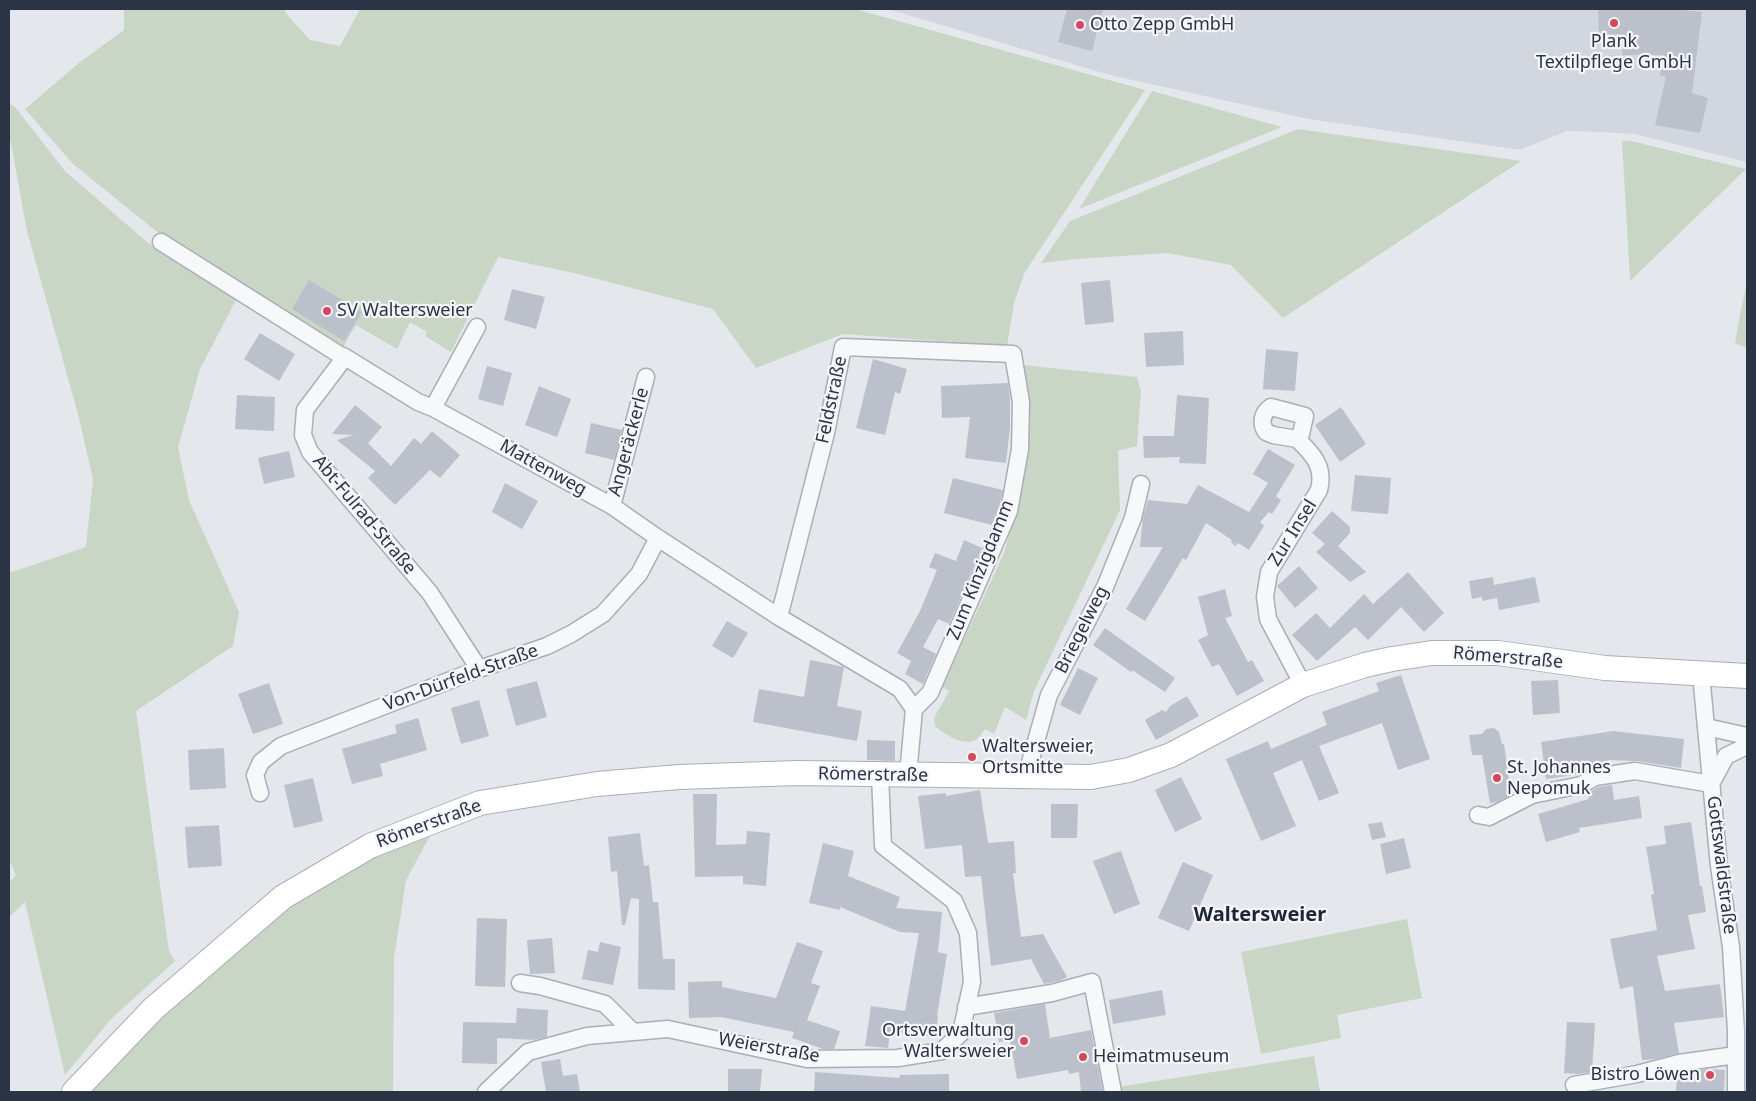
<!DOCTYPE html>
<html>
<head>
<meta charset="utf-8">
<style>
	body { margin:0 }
	#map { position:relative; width:1756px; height:1101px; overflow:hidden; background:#e4e7ec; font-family:"Noto Sans",sans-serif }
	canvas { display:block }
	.frame { position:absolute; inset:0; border:10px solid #2b3445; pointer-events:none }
</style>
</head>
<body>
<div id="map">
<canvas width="1756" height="1101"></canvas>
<div class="frame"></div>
</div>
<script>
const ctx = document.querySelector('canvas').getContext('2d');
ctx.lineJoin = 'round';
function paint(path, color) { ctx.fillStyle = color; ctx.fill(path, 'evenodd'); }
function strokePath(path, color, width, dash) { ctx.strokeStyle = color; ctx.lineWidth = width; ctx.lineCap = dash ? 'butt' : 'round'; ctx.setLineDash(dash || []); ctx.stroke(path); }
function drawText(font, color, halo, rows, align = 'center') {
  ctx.font = font + ' "Noto Sans",sans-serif'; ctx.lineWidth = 4.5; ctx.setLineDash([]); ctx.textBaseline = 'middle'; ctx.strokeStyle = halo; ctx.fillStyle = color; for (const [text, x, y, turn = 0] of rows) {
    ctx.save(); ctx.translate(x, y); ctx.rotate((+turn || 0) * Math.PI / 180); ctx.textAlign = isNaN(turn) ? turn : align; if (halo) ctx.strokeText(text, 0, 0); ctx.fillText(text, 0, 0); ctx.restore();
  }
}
paint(new Path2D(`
	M 888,9 L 1747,9 L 1747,162 L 1635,134 L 1601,132 L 1567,131 L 1520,150 L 1309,119 L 1110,75 Z`), '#d2d6de');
paint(new Path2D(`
	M 124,9 L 284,9 L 288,16 L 310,40 L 340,46 L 360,9 L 855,9 L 1145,90 L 1025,272 L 1014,303 L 1007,346 L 843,334 L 756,368 L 713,309 L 574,273 L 498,257 L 451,352 L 425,336 L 427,332 L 410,322 L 397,349 L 356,325 L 343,347 L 244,285 L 203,263 L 161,235 L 73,164 L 25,109 L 80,62 L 124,30 Z
	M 1152,91 L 1282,127 L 1079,209 Z
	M 9,103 L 15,107 L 65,171 L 148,243 L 236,300 L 200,369 L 178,447 L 189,500 L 239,612 L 233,646 L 136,711 L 169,951 L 175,961 L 111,1019 L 65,1075 L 25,902 L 9,917 L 9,883 L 16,875 L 9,859 L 9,573 L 86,547 L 93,479 L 79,418 L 27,231 L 9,132 Z
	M 1298,129 L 1521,161 L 1283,318 L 1231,265 L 1168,253 L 1075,259 L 1041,263 L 1070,221 Z
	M 1622,141 L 1631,141 L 1746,169 L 1630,281 Z
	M 1747,283 L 1746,311 L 1747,348 L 1735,343 L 1741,309 Z
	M 1023,365 L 1137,377 L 1141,391 L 1137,446 L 1118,451 L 1120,510 L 1034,691 L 1026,720 L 1005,707 L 994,734 L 985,729 C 982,733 978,740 973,741 C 961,745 944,734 935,726 L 934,718 L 949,691 L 942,687 L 1004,553 L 1020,494 Z
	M 431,834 L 406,880 L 394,958 L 393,1092 L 88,1092 L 188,987 L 233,946 L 324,882 L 413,839 Z
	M 1407,919 L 1422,998 L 1337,1015 L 1341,1038 L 1261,1054 L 1241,952 Z
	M 1314,1056 L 1320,1092 L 1113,1092 L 1112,1088 Z`), '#c9d6c5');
paint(new Path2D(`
	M 1067,9 L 1103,9 L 1092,51 L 1058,42 Z
	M 1598,9 L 1675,9 L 1702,12 L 1692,93 L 1708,98 L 1700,133 L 1655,125 L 1666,77 L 1660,76 L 1663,55 L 1622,55 L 1622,34 L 1599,35 Z
	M 309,280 L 362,312 L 344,341 L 292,309 Z
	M 1110,280 L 1114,322 L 1085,325 L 1081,283 Z
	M 512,289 L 545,297 L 536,329 L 504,320 Z
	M 1183,331 L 1184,365 L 1146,367 L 1144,333 Z
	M 260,333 L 295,354 L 279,381 L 244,359 Z
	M 1266,349 L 1298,352 L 1295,391 L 1263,389 Z
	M 873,359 L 907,369 L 900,394 L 895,392 L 885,435 L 856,428 Z
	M 487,366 L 512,373 L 503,406 L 478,399 Z
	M 1008,383 L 1010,398 L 1010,427 L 1006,463 L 965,458 L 970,417 L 942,418 L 941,386 Z
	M 539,386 L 571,399 L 557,437 L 525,425 Z
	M 237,395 L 275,397 L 274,431 L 235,429 Z
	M 1177,395 L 1209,398 L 1206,464 L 1179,463 L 1180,457 L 1144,458 L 1143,436 L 1174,436 Z
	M 355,405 L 382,427 L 368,443 L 391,466 L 414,438 L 421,444 L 432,431 L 460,455 L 440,478 L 430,470 L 395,505 L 368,478 L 375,471 L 337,440 L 353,435 L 332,434 Z
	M 1341,407 L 1366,444 L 1340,462 L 1315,425 Z
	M 591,423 L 622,430 L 614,460 L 585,453 Z
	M 1268,449 L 1295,465 L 1276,496 L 1281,500 L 1272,514 L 1269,512 L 1260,522 L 1264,526 L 1249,550 L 1238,543 L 1235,546 L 1231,542 L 1232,540 L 1206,523 L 1186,560 L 1183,558 L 1145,621 L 1126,609 L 1163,547 L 1140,547 L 1143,518 L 1148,500 L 1187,504 L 1198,485 L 1249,512 L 1268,483 L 1253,474 Z
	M 289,451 L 295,477 L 264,484 L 258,458 Z
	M 1355,475 L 1391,478 L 1388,514 L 1351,511 Z
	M 953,478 L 1003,490 L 999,508 L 992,525 L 944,513 Z
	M 505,483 L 538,501 L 522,529 L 492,512 Z
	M 1332,511 L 1350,527 L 1350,533 L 1338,546 L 1366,572 L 1350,582 L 1316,552 L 1325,544 L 1312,533 Z
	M 964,540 L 982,548 L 949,624 L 938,619 L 923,647 L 936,654 L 923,684 L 905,674 L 911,661 L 897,653 L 920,611 L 937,570 L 929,567 L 935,553 L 956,561 Z
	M 1299,566 L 1318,588 L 1295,608 L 1277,586 Z
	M 1408,572 L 1444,613 L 1424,632 L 1401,607 L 1368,640 L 1355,627 L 1317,661 L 1292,635 L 1316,613 L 1330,628 L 1364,594 L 1373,604 Z
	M 1493,577 L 1494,585 L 1535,577 L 1540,602 L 1499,610 L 1497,598 L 1482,601 L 1482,597 L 1472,599 L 1469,581 Z
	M 1225,589 L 1232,616 L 1225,618 L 1248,662 L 1252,660 L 1264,681 L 1237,696 L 1219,664 L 1212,667 L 1198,640 L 1208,635 L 1198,597 Z
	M 727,621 L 748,633 L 733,658 L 712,646 Z
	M 1105,628 L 1175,678 L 1165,692 L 1132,670 L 1131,672 L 1093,645 Z
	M 810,660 L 844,667 L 837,706 L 862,711 L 857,741 L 753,722 L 759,689 L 804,697 Z
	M 1078,668 L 1098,678 L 1080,715 L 1060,705 Z
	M 1401,675 L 1430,759 L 1398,770 L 1382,723 L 1319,746 L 1339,793 L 1319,801 L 1302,760 L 1273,773 L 1296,826 L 1261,841 L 1226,759 L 1268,741 L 1271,749 L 1327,725 L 1322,712 L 1379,691 L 1376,683 Z
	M 1558,680 L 1560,713 L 1533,715 L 1531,681 Z
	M 537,681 L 547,717 L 516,726 L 506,689 Z
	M 269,683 L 283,724 L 253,734 L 238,694 Z
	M 1187,696 L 1199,716 L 1156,740 L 1145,720 L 1162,710 L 1166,712 L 1170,706 Z
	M 479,700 L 489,736 L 461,744 L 451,708 Z
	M 418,718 L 427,750 L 380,764 L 383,776 L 352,784 L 342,749 L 397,733 L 395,725 Z
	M 1494,728 L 1499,732 L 1502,744 L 1504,744 L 1511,795 L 1497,802 L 1490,803 L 1482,755 L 1472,755 L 1469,735 L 1482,734 L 1486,729 Z
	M 1613,731 L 1684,739 L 1681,768 L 1637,761 L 1608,760 L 1609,765 L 1593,767 L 1581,774 L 1546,779 L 1541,742 Z
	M 867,740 L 895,741 L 895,761 L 867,760 Z
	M 224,748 L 226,788 L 190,790 L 188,750 Z
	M 1181,777 L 1202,819 L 1175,832 L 1155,790 Z
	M 313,778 L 323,821 L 294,828 L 284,785 Z
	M 1612,785 L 1614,800 L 1639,796 L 1642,818 L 1579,828 L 1580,832 L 1546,842 L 1538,814 L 1589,799 L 1588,793 L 1598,787 Z
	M 980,790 L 988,843 L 1014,841 L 1016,873 L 1013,873 L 1021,937 L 1043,934 L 1067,977 L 1059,981 L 1044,984 L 1031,959 L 991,966 L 981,876 L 965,877 L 962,845 L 925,849 L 918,796 L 946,793 L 946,796 Z
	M 693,794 L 717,794 L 716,845 L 746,844 L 747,831 L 770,833 L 766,886 L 743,884 L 743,876 L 695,877 Z
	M 1051,804 L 1078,804 L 1077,838 L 1051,838 Z
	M 1382,822 L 1386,837 L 1372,840 L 1368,824 Z
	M 1691,822 L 1700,886 L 1702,886 L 1706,912 L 1688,915 L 1695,949 L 1657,956 L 1665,991 L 1720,984 L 1724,1017 L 1674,1023 L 1679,1053 L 1656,1059 L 1642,1060 L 1633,986 L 1620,989 L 1610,939 L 1657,930 L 1651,895 L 1654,894 L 1646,847 L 1666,844 L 1664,826 Z
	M 219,825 L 222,866 L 188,868 L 185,827 Z
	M 640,833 L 644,866 L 649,865 L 653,902 L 658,902 L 663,959 L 675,959 L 675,990 L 638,989 L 639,899 L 631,898 L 625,925 L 622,925 L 617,871 L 611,872 L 608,837 Z
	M 1404,838 L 1411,868 L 1386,874 L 1380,844 Z
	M 823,843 L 854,851 L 848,876 L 900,897 L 896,908 L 942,912 L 938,952 L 947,954 L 937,1016 L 938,1016 L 935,1037 L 890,1031 L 888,1048 L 865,1046 L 871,1006 L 905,1011 L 919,933 L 900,932 L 840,907 L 840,910 L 809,903 Z
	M 1121,851 L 1140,904 L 1114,914 L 1093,861 Z
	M 1183,862 L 1213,875 L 1189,931 L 1158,918 Z
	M 477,918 L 507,919 L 505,987 L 475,986 Z
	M 552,938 L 555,973 L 530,974 L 527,940 Z
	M 600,942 L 621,947 L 613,985 L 582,979 L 588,950 L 598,952 Z
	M 797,942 L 823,951 L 811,983 L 820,986 L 807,1020 L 840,1031 L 834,1049 L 823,1049 L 792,1038 L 794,1032 L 721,1017 L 689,1018 L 688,982 L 722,981 L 722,987 L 776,998 Z
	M 1162,990 L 1166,1015 L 1113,1024 L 1109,1000 Z
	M 1045,1004 L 1050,1038 L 1091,1030 L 1103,1092 L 1081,1092 L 1079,1072 L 1069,1074 L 1068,1070 L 1017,1079 L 1010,1040 L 999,1042 L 994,1013 Z
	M 517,1008 L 548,1010 L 547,1037 L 533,1040 L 497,1038 L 497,1064 L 462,1063 L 463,1022 L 516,1023 Z
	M 1567,1022 L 1595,1023 L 1592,1072 L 1579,1074 L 1564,1073 Z
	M 560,1059 L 563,1076 L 577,1074 L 580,1092 L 546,1092 L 541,1062 Z
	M 728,1069 L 762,1069 L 760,1092 L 728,1092 Z
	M 1708,1069 L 1725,1070 L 1724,1092 L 1676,1092 L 1677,1074 Z
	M 815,1072 L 899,1078 L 900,1075 L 949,1074 L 949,1092 L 814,1092 Z`), '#bbc0ca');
const street = new Path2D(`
	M 161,242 L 340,355 L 345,357 L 418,402 L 433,408 L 612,506 L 658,538 L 779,617 L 900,689 L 914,709
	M 345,357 L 305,410 L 303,435 L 310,452 L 430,593 L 479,669
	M 1271,407 L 1305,416 L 1301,434 L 1297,439 L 1273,435 L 1266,432 C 1260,423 1262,413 1271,407 Z
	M 433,408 L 477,327
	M 1297,439 C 1313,454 1325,467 1319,490 L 1269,572 L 1265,597 L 1268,619 L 1303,685
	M 612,506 L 646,377
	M 779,617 L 826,433 L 843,347 L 1013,354 L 1021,402 L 1020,449 L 1009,511 L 930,693 L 914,709 L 908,775
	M 1701,674 L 1719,866 L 1731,947 L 1736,1031 L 1736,1092
	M 1706,727 L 1747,736
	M 1026,777 L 1049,695 L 1105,587 L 1133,518 L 1141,484
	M 260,793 L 255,775 L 261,762 L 281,746 L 479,669 L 547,646 L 571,634 L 603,614 L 639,574 L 658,538
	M 1478,815 L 1489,817 L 1532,795 L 1581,785 L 1595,777 L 1635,771 L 1711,784 L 1726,756 L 1747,746
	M 520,983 L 540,986 L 605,1004 L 633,1032
	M 966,1007 L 1052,993 L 1092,982 L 1113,1092
	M 1574,1085 L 1637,1074 L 1679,1063 L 1736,1055
	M 486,1092 L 528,1052 L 587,1036 L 668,1029 L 807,1059 L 898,1058 L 942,1051 L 961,1033 L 972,982 L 968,933 L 954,901 L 883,846 L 880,775`);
const secondary = new Path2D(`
	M 74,1092 L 153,1009 L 283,897 L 370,846 L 480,803 L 597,784 L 679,777 L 797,773 L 1091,777 L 1129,770 L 1171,755 L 1303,685 L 1365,665 L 1392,659 L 1432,653 L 1498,653 L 1605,668 L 1747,676`);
strokePath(street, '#a9aeb7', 19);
strokePath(secondary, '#a9aeb7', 26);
strokePath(street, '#f7f8fa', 16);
strokePath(secondary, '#fff', 24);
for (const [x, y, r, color] of [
	[1614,23,5,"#d1495b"],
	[1080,25,5,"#d1495b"],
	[327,311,5,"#d1495b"],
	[972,757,5,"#d1495b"],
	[1497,778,5,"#d1495b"],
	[1024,1041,5,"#d1495b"],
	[1083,1057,5,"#d1495b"],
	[1710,1075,5,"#d1495b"]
]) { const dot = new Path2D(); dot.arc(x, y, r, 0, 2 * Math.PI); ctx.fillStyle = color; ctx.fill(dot); strokePath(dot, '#f4f6f9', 2); }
drawText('18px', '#2b3445', '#f4f6f9', [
	["Otto Zepp GmbH",1090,25],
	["Plank",1614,42,"center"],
	["Textilpflege GmbH",1614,63,"center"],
	["SV Waltersweier",337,311],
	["Waltersweier,",982,747],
	["Ortsmitte",982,768],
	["St. Johannes",1507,768],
	["Nepomuk",1507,789],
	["Ortsverwaltung",1014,1031,"right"],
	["Waltersweier",1014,1052,"right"],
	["Heimatmuseum",1093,1057],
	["Bistro Löwen",1700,1075,"right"]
], 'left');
drawText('18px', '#2b3445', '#f4f6f9', [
	["Feldstraße",832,400,-78],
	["Angeräckerle",629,442,-75],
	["Mattenweg",543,468,29],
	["Abt-Fulrad-Straße",364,515,50],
	["Zur Insel",1293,533,-58],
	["Zum Kinzigdamm",981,570,-68],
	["Briegelweg",1082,630,-63],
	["Römerstraße",1508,658,5],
	["Von-Dürfeld-Straße",461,678,-20],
	["Römerstraße",873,775,1],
	["Römerstraße",429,824,-20],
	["Gottswaldstraße",1721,865,83],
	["Weierstraße",769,1048,10]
]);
drawText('bold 20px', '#1d2536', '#f4f6f9', [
	["Waltersweier",1260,915]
]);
</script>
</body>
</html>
